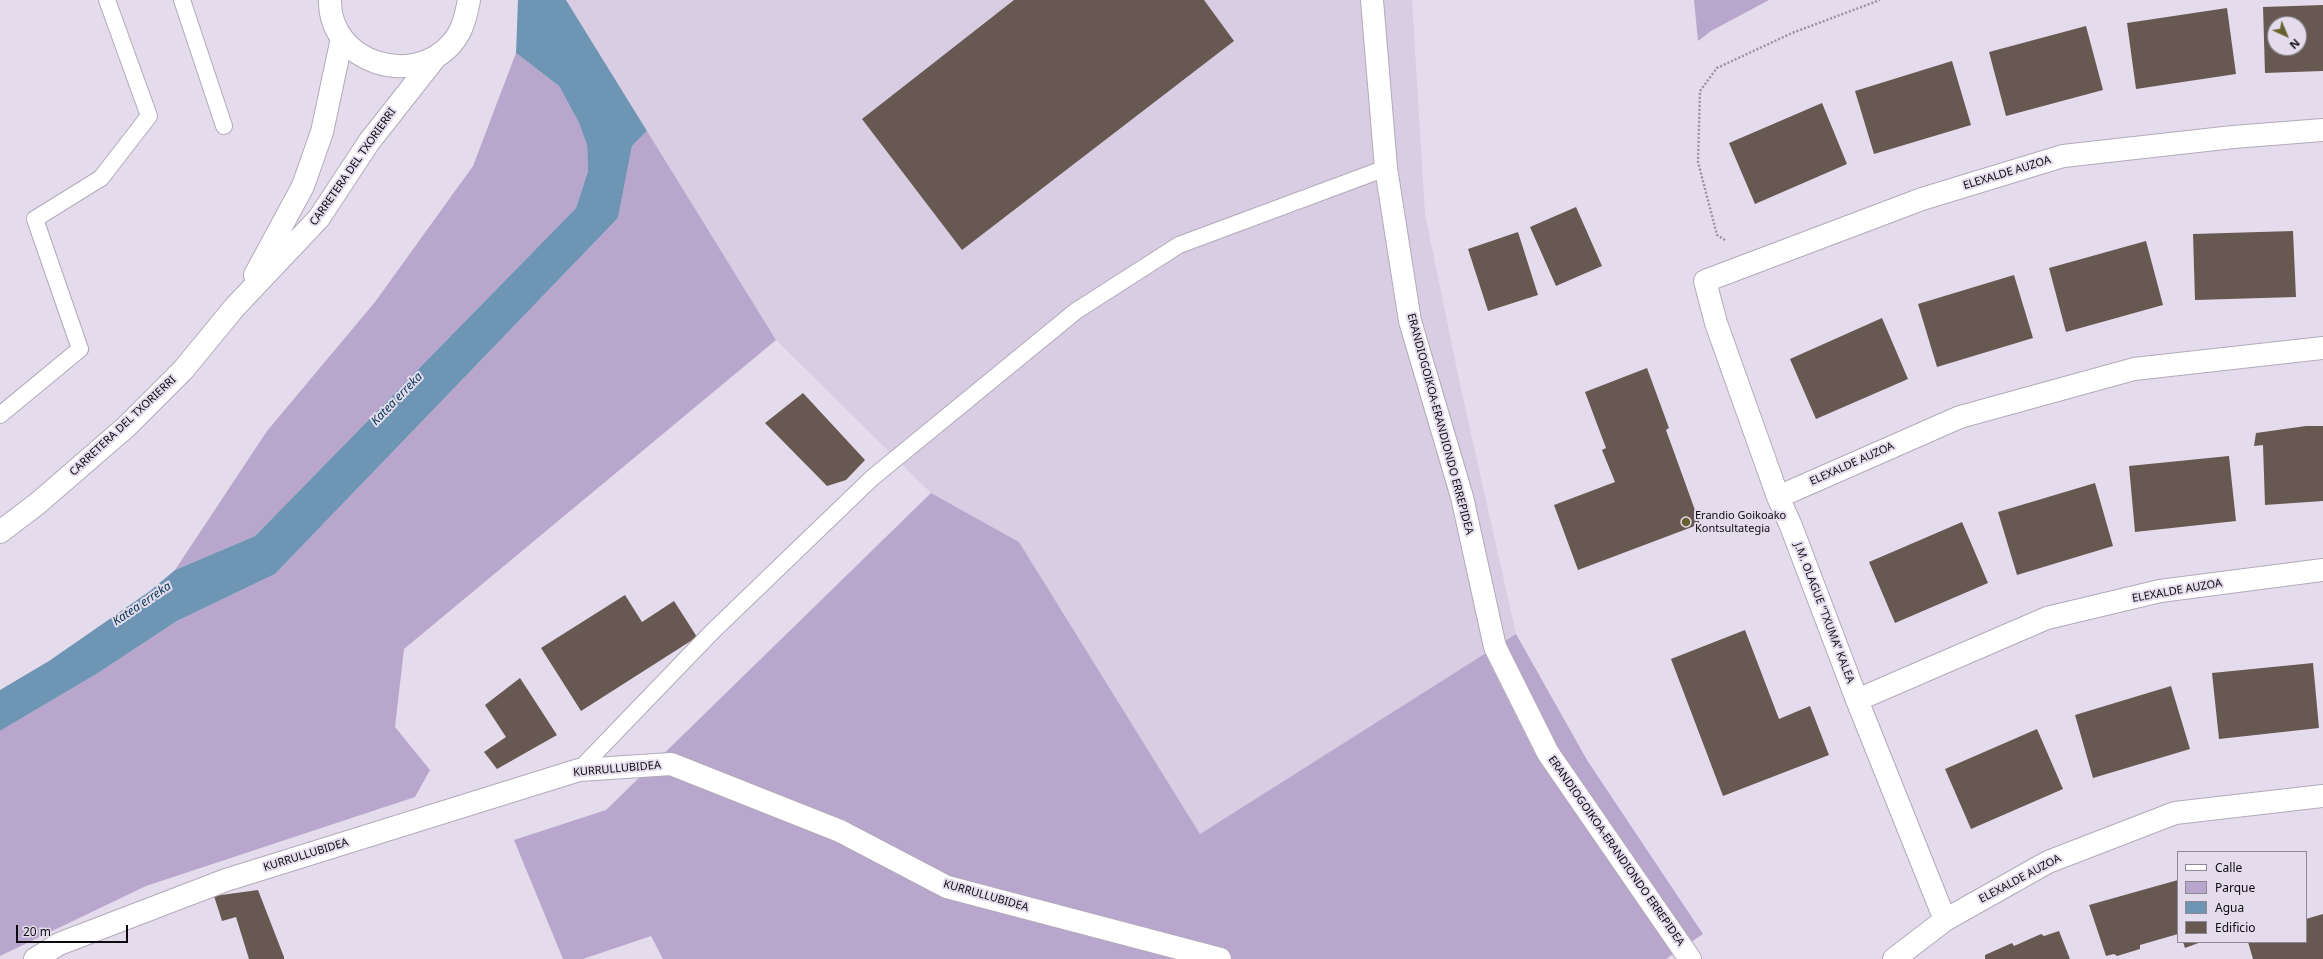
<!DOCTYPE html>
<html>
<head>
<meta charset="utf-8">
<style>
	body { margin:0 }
	#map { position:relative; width:2323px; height:959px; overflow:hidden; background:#e4dcec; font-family:"Noto Sans",sans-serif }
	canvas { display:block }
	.legend { position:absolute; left:2177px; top:851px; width:130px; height:92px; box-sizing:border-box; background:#e4dcec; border:1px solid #8e8894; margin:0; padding:5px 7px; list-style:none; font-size:12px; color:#0d0a0f }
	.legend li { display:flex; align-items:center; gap:8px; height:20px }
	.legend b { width:20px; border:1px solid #8e8894 }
	.north { position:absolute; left:2267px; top:16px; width:40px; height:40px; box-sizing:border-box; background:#e4dcec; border:1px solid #8e8894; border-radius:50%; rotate:136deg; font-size:11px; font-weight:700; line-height:16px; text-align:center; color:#0d0a0f }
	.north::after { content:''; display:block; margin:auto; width:14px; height:18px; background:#67612d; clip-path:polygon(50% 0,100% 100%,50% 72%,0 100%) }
	.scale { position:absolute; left:16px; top:925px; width:112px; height:18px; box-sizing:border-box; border:2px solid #0d0a0f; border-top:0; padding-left:5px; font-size:12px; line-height:14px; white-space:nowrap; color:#0d0a0f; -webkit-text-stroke:3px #e4dcec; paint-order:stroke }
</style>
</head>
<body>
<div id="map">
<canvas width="2323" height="959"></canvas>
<ul class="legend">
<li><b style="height:5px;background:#fff"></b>Calle</li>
<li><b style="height:11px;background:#b9a6cc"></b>Parque</li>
<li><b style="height:11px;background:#6e95b4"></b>Agua</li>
<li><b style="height:11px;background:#685852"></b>Edificio</li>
</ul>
<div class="north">N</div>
<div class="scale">20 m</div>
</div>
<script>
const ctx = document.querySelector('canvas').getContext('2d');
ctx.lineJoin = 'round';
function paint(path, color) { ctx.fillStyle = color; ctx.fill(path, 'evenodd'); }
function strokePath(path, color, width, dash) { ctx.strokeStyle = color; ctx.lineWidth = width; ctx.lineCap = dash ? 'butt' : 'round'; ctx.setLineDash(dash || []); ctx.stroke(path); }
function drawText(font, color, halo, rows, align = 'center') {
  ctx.font = font + ' "Noto Sans",sans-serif'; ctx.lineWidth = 4; ctx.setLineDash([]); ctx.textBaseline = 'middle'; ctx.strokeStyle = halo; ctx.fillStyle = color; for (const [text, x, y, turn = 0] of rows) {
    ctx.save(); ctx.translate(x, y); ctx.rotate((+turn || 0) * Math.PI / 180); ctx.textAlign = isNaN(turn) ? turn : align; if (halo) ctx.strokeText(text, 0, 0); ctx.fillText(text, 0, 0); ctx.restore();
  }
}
paint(new Path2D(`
	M 566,0 L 1412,0 L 1425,214 L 1461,389 L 1516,634 L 1200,834 L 1019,542 L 931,493 L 776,340 Z`), '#d8cde3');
paint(new Path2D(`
	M 1694,0 L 1769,0 L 1711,31 L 1698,41 Z
	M 516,53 L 559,86 L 579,123 L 587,145 L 588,171 L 576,208 L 255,536 L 175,570 L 267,431 L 375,302 L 473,166 Z
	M 647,131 L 776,340 L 404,649 L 395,727 L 430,770 L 415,797 L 146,886 L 0,956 L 0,731 L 98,673 L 177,621 L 275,574 L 618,218 L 632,146 Z
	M 931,493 L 1019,542 L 1200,834 L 1516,634 L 1587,760 L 1703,934 L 1666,959 L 663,959 L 651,936 L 583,959 L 563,959 L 514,840 L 606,810 Z`), '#b9a6cc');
paint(new Path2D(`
	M 518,0 L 566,0 L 647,131 L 632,146 L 618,218 L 275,574 L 177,621 L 98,673 L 0,731 L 0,690 L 49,661 L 150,591 L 175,570 L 255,536 L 576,208 L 588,171 L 587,145 L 579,123 L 559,86 L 516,53 Z`), '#6e95b4');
paint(new Path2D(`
	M 1014,0 L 1204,0 L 1234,41 L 962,250 L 862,119 Z
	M 2323,5 L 2323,71 L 2265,73 L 2263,7 ZM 2275,24 L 2299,24 L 2299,48 L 2275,48 Z
	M 2227,8 L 2236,74 L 2136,89 L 2127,23 Z
	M 2086,26 L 2103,90 L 2006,116 L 1989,52 Z
	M 1952,61 L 1971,125 L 1874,154 L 1855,91 Z
	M 1822,103 L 1847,164 L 1755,204 L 1729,143 Z
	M 1576,207 L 1602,266 L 1556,286 L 1530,227 Z
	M 2293,231 L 2296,297 L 2195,300 L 2193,234 Z
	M 1518,232 L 1538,295 L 1488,311 L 1468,249 Z
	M 2146,241 L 2163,305 L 2066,332 L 2049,268 Z
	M 2014,275 L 2033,338 L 1937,367 L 1918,304 Z
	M 1882,318 L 1908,379 L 1816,419 L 1790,359 Z
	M 1647,368 L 1669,428 L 1666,430 L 1700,524 L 1578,570 L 1554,505 L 1615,482 L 1602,450 L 1606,448 L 1585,392 Z
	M 803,393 L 865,460 L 846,480 L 827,486 L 765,423 Z
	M 2306,426 L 2323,426 L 2323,501 L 2265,505 L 2263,445 L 2254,446 L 2256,433 Z
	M 2229,456 L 2236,521 L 2135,532 L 2129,466 Z
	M 2095,483 L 2113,546 L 2017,575 L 1998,512 Z
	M 1962,522 L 1988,583 L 1895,623 L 1869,562 Z
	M 625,595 L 642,622 L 674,601 L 697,637 L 581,711 L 541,648 Z
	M 1745,630 L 1779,719 L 1810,706 L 1829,755 L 1723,796 L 1671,659 Z
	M 2313,663 L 2319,728 L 2219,739 L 2212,673 Z
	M 520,678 L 557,735 L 497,769 L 484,752 L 506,737 L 485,705 Z
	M 2171,686 L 2190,749 L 2093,778 L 2075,715 Z
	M 2037,729 L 2063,789 L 1971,829 L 1945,769 Z
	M 2178,880 L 2178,934 L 2140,945 L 2140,949 L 2117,956 L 2114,954 L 2106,956 L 2089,905 Z
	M 258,890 L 284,957 L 284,959 L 249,959 L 236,917 L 222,921 L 214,896 Z
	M 2323,914 L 2323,959 L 2253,959 L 2248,942 L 2306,942 L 2306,919 Z
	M 2059,931 L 2070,959 L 1985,959 L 1985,955 L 2012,943 L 2014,946 L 2041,934 L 2044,936 Z
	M 2183,942 L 2201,942 L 2185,948 Z`), '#685852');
const service = new Path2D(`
	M 182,0 L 224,126
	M 0,415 L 80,349 L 35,219 L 101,178 L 149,116 L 107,0
	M 579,770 L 713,631 L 872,478 L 1076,311 L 1179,245 L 1386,168`);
const minor = new Path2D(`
	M 1372,0 L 1386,168 L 1410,321 L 1462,497 L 1495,647 L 1548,753 L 1690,959
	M 1778,497 L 1960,417 L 2134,369 L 2323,348
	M 1857,700 L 2047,618 L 2160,591 L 2323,570
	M 1945,920 L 1857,700 L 1791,526 L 1778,497 L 1716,323 L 1705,281 L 1922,199 L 2063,156 L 2233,137 L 2323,130
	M 35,959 L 59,944 L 226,880 L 579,770 L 671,764 L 840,831 L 947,887 L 1220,959
	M 1894,959 L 1945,920 L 2048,862 L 2175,813 L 2323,796`);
const primary = new Path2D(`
	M 330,0 C 329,63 414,89 453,42 C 463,30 466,15 469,0
	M 255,275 L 303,186 L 322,132 L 342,38
	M 0,532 L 37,504 L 126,427 L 184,369 L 234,308 L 319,218 L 369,142 L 435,58`);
strokePath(service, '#b2aab9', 18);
strokePath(minor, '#b2aab9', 24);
strokePath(primary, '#b2aab9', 24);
strokePath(new Path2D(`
	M 1725,240 L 1717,235 L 1698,162 L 1700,91 L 1717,68 L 1792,33 L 1880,0`), '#9a939f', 2.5, [2, 2]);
strokePath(service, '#fff', 16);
strokePath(minor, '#fff', 22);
strokePath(primary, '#fff', 22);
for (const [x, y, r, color] of [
	[1686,522,5,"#67612d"]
]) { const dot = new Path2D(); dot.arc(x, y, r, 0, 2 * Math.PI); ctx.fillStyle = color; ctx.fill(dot); strokePath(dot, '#e4dcec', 1.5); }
drawText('11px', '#0d0a0f', '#e4dcec', [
	["CARRETERA DEL TXORIERRI",353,167,-55],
	["ELEXALDE AUZOA",2007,173,-17],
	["ERANDIOGOIKOA-ERANDIONDO ERREPIDEA",1440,424,75],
	["CARRETERA DEL TXORIERRI",123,426,-43],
	["ELEXALDE AUZOA",1852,464,-24],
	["ELEXALDE AUZOA",2177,591,-10],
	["J.M. OLAGUE \"TXUMA\" KALEA",1824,613,69],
	["KURRULLUBIDEA",617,769,-5],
	["ERANDIOGOIKOA-ERANDIONDO ERREPIDEA",1616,851,55],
	["KURRULLUBIDEA",306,855,-17],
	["ELEXALDE AUZOA",2020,879,-28],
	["KURRULLUBIDEA",986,896,16]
]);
drawText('11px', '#0d0a0f', '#e4dcec', [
	["Erandio Goikoako",1695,516],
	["Kontsultategia",1695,529]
], 'left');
drawText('italic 12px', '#003453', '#e4dcec', [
	["Katea erreka",397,399,-46],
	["Katea erreka",142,604,-34]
]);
</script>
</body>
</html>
